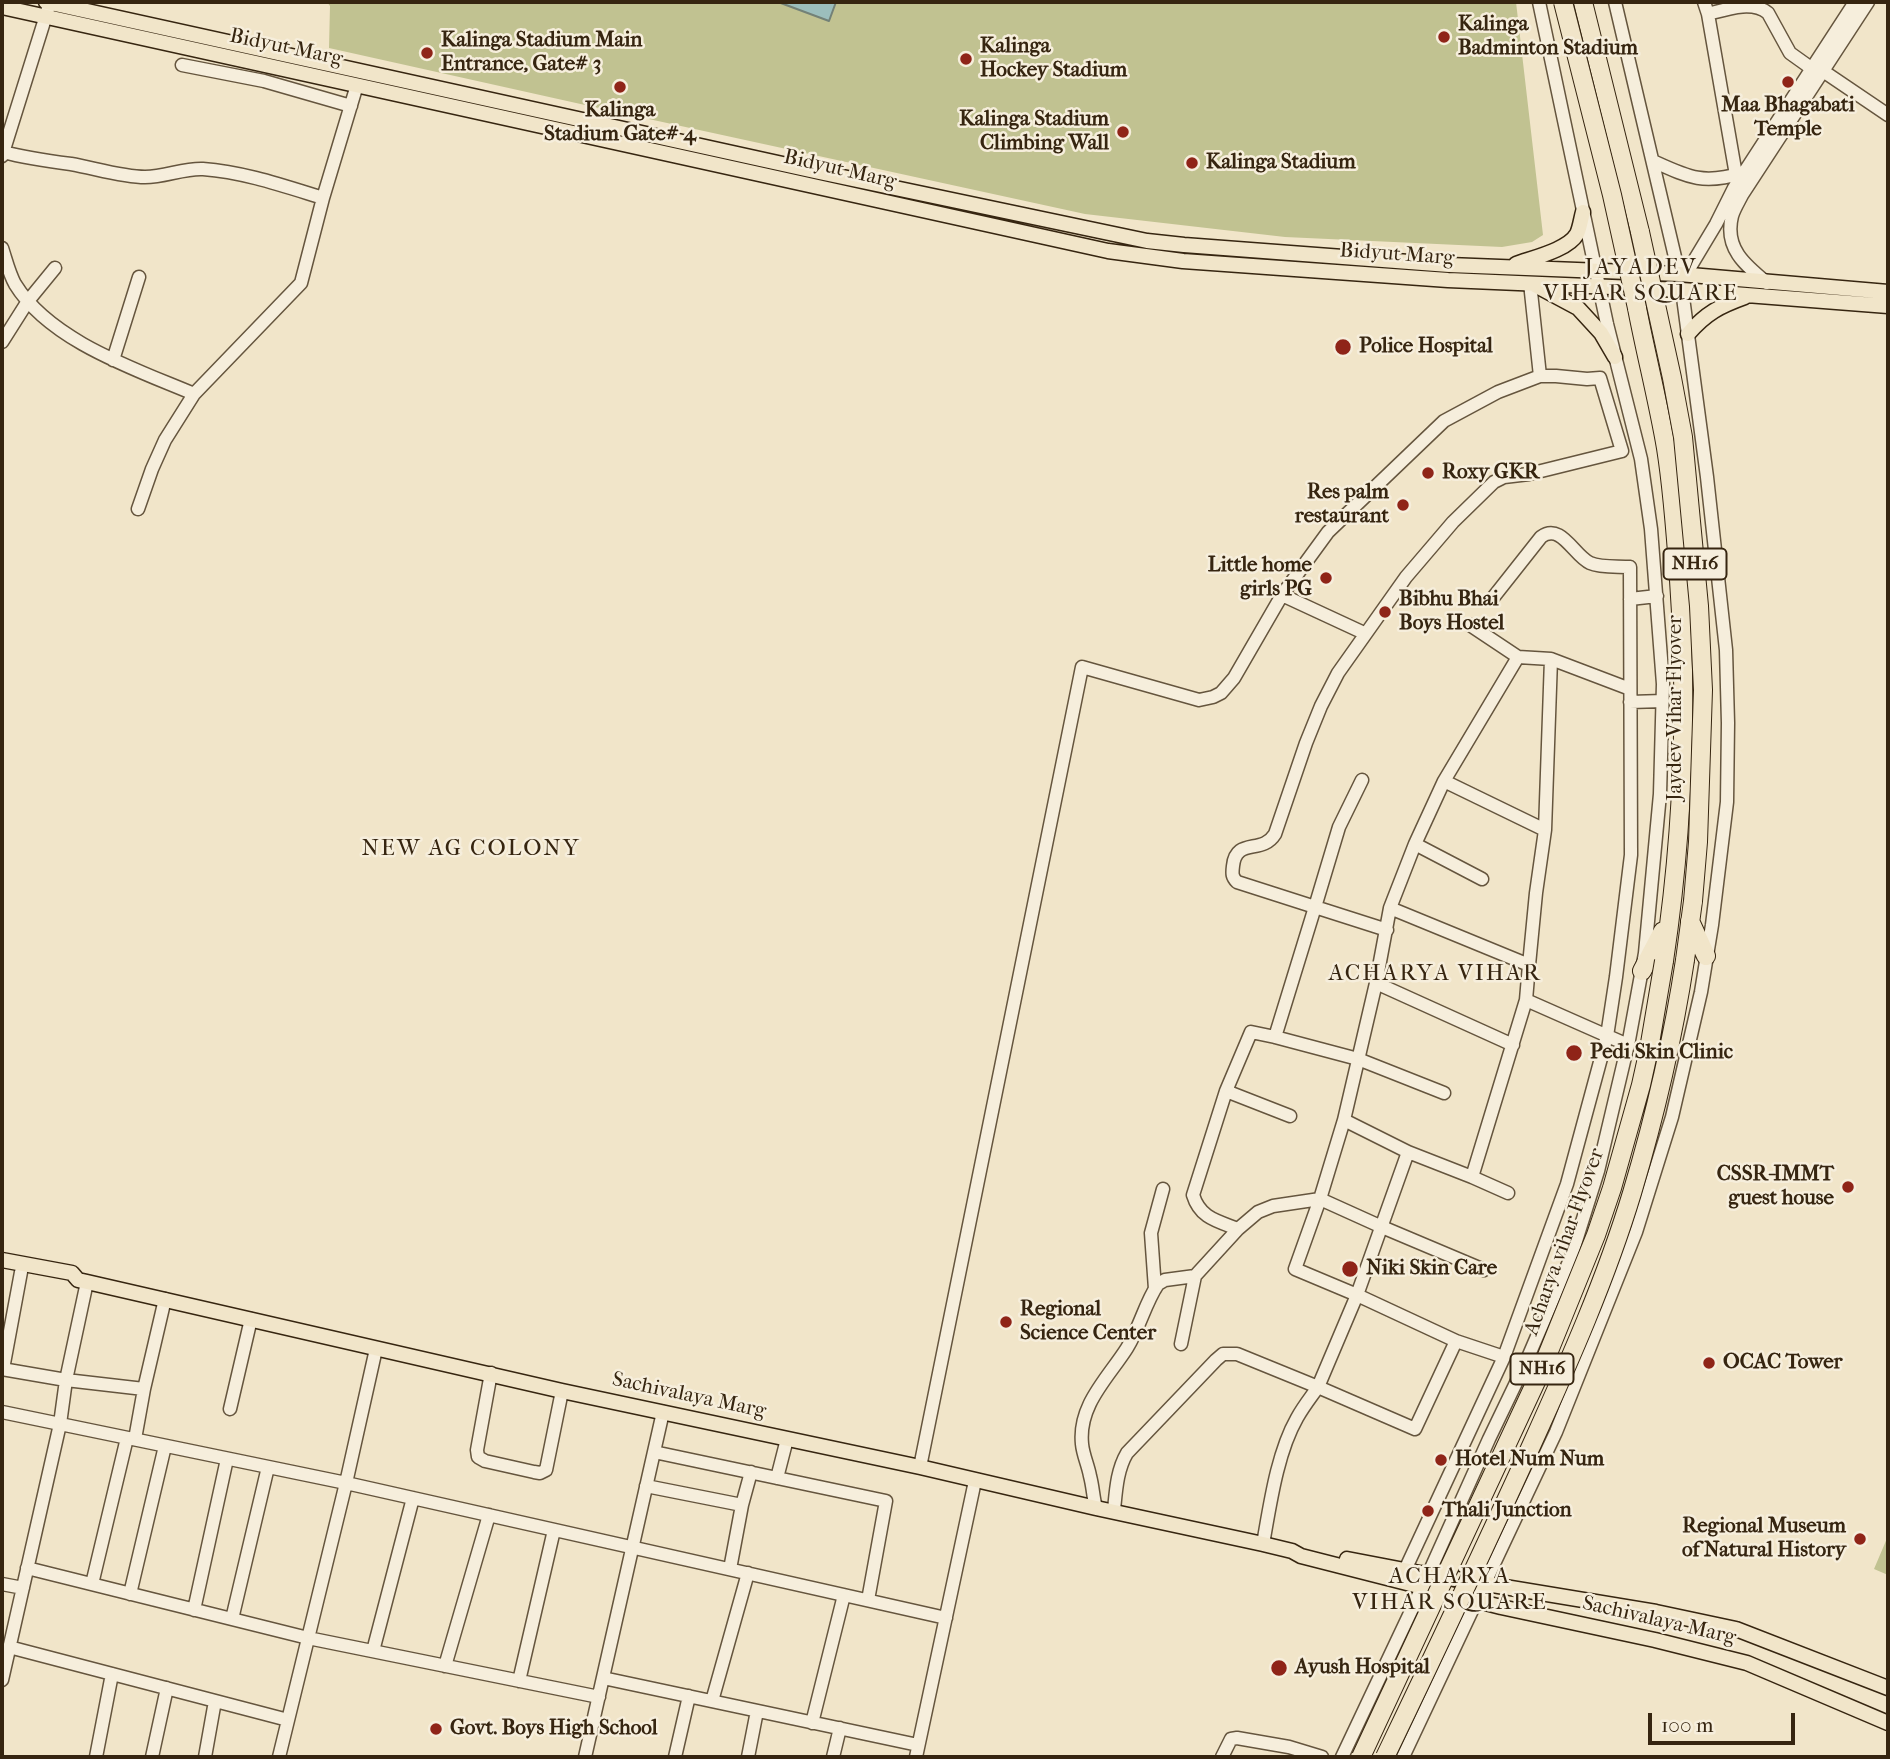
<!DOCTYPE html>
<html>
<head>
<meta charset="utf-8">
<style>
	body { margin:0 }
	#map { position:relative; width:1890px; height:1759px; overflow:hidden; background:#f1e5c9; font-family:"IM FELL French Canon",serif }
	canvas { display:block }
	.frame { position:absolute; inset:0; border:4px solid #362510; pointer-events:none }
	.scale { position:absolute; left:1648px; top:1713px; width:147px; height:32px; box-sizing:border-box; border:4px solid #362510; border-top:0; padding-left:9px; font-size:21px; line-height:24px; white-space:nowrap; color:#362510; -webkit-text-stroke:5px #f6eedc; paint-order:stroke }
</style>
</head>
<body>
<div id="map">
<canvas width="1890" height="1759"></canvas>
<div class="frame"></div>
<div class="scale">100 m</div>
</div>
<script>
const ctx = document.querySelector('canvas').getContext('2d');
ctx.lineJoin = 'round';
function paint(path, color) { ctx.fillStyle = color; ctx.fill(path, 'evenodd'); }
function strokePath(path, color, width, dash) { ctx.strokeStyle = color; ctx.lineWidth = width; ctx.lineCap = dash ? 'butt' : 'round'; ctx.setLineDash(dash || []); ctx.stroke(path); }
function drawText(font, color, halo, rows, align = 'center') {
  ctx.font = font + ' "IM FELL French Canon",serif'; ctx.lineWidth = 5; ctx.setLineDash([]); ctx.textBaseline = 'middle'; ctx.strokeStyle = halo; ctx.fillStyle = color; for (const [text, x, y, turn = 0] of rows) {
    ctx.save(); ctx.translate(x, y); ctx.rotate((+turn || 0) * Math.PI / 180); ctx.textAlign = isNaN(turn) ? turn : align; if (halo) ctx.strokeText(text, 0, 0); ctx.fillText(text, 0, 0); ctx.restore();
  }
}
paint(new Path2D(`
	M 327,2 L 1516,2 L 1543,235 L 1532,242 L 1502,247 L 1285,237 L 1085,214 L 612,111 L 329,48 L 330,6 Z
	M 1888,1536 L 1888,1575 L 1874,1569 Z`), '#c1c291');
const water = new Path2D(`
	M 778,2 L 836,2 L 829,21 Z`);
paint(water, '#9cbebc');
strokePath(water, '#738177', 2);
const minor = new Path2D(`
	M 1615,2 L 1679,274
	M 1704,2 L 1708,14 L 1736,175
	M 1708,14 C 1727,9 1752,0 1768,13 L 1790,53 L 1811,68
	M 182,65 L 264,81 L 351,106
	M 1823,71 L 1888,115
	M 3,152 C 26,158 48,161 71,164 C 94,168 123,177 145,177 C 165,177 184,168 203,169 C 244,172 284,186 323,198
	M 2,156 L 48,9
	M 1653,161 C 1688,177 1703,185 1742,173
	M 2,248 C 6,260 9,273 15,284 C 50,341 135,369 194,394
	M 1686,274 L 1716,224 L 1734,188 L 1855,2
	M 1530,283 L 1540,376
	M 1767,283 C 1745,265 1724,248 1732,216 C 1734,209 1739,201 1742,195 L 1868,2
	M 2,342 L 28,301 L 55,268
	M 113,360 L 139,277
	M 138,509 L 152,469 L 165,440 L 194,394 L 301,283 L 323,198 L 357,85
	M 1282,595 L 1364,633
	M 1630,599 L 1657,596
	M 1470,625 L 1518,657 L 1551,659 L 1630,689
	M 1630,702 L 1663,701
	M 1444,781 L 1545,830
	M 1415,844 L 1482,879
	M 1390,908 L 1529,965 L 1526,1000 L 1628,1045
	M 1529,965 L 1536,893 L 1545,830 L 1551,659
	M 1376,983 L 1513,1045
	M 1275,1037 L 1315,907 L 1387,930
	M 1226,1091 L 1290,1116
	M 1344,1120 L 1320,1199 L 1295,1269 L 1357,1295 L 1318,1387 L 1415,1429 L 1456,1341
	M 1408,1152 L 1344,1120 L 1376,983 L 1390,908 L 1415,844 L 1444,781 L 1518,657
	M 1472,1177 L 1526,1000
	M 1238,1229 C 1217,1221 1200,1218 1193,1195 L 1226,1091 L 1251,1032 L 1275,1037 L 1358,1059 L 1444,1093
	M 1155,1289 L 1151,1233 L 1163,1189
	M 1181,1344 L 1195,1276 L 1238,1229 L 1258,1212 L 1273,1206 L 1320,1199 L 1382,1227 L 1484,1270
	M 1504,1357 L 1456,1341 L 1357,1295 L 1408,1152 L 1472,1177 L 1508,1193
	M 2,1369 L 66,1380 L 144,1389
	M 3,1369 L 21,1272
	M 491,1373 L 477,1450 L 478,1457 L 485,1461 L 534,1472 L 540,1473 L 546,1470 L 562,1391
	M 230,1409 L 251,1319
	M 2,1412 L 346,1483 L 946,1618
	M 135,1439 L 144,1389 L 165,1299
	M 654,1452 L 886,1501 L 868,1600
	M 920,1467 L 1082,667 L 1199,700 L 1213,697 L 1221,693 L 1234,678 L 1282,595 L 1328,532 L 1444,421 L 1498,392 L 1540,376 L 1556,376 L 1587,379 L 1600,378 L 1622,451 L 1529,474 L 1504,477 L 1494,482 L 1453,522 L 1406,577 L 1338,673 L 1321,706 L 1306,743 L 1275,834 C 1262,855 1236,837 1233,866 C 1232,874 1232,877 1237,882 L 1315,907 L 1339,827 L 1362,780
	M 777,1478 L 787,1439
	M 646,1486 L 742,1505
	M 1096,1508 C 1093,1497 1093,1487 1090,1476 C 1088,1465 1083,1455 1082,1444 C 1078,1405 1108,1378 1127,1348 C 1140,1327 1145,1303 1158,1284 L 1165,1280 L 1195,1276
	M 1114,1510 C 1116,1490 1117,1470 1127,1453 L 1216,1360 L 1223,1354 L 1237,1354 L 1318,1387 C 1311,1397 1303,1407 1297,1418 C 1277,1453 1270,1505 1263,1544
	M 27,1568 L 308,1638 L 599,1697
	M 730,1569 L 742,1505 L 751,1472
	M 1405,1570 L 1504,1357 L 1567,1184 L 1607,1036 L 1616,977 L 1631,855 L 1630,567 C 1618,566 1601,568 1590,563 C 1574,556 1561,522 1541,537 L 1492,599
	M 2,1584 L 23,1588
	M 92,1584 L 127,1438
	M 130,1594 L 165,1446
	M 194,1610 L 227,1459
	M 232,1619 L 268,1467
	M 9,1647 L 288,1720
	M 373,1651 L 413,1498
	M 445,1666 L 489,1515
	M 603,1678 L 918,1745
	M 2,1680 L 60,1424 L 66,1380 L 87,1282
	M 519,1681 L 554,1530
	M 712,1701 L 748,1573
	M 812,1723 L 844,1595
	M 96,1757 L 112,1674
	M 152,1757 L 167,1688
	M 205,1757 L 215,1701
	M 279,1757 L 346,1483 L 376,1349
	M 585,1757 L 663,1412
	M 675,1757 L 689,1696
	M 748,1757 L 757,1711
	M 833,1757 L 840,1728
	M 916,1757 L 975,1481
	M 1222,1757 L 1231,1739 L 1237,1738 L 1289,1747 L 1322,1757
	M 1342,1757 L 1428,1575 L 1489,1439 L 1526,1362 L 1571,1257 L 1598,1171 L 1629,1040 L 1645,953 L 1660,794 L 1663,684 L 1651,529 L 1641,459 L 1607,324 L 1539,2
	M 1403,1757 L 1556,1432 L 1636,1232 L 1672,1117 L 1701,992 L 1712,925 L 1727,802 L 1728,723 L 1726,650 L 1707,477 L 1682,290`);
const major = new Path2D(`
	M 46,2 L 819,172 L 1147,241 L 1184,245 L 1449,265 L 1679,274 L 1888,292
	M 2,7 L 1108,251 L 1183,261 L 1448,280 L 1682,290 L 1888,306
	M 1516,264 C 1532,258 1568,250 1577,234 C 1580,228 1581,219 1583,212
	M 1535,285 L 1578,308 L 1601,333 L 1615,357
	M 1688,334 C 1706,313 1720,306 1745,297
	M 2,1260 L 72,1273 L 78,1280 L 87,1282 L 562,1391 L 920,1467 L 1096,1508 L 1263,1544 L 1292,1551 L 1301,1556 L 1501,1607 L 1655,1640 L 1747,1663 L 1888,1723
	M 1347,1559 L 1420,1573 L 1656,1612 L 1736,1629 L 1888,1688`);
const highway = new Path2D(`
	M 1583,2 L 1640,232
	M 1637,308 C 1646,355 1658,401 1666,448 C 1673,492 1676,536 1679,580 C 1688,708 1683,834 1664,961
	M 1690,921 L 1706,956
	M 1685,960 L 1693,901
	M 1642,971 L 1663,931`);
strokePath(minor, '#65553e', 15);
strokePath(major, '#362510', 17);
strokePath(highway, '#362510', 20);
strokePath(minor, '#f6eedc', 12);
strokePath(major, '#f1e5c9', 14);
strokePath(highway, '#f1e5c9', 18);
const highwayBridge = new Path2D(`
	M 1563,2 L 1612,195 L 1637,308
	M 1640,232 L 1672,378 L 1683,437 L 1699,606 L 1703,690 L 1698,842 L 1693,901
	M 1361,1757 L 1540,1373 L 1596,1235 L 1612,1188 L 1641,1085 L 1649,1049 L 1664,961
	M 1385,1757 C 1435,1653 1484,1549 1532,1444 C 1569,1362 1606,1279 1632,1193 C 1655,1116 1673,1039 1685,960`);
strokePath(highwayBridge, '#362510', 20, []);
strokePath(highwayBridge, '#f1e5c9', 18);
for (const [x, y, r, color] of [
	[1444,37,7,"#8f2418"],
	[427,53,7,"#8f2418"],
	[966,59,7,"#8f2418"],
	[1788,82,7,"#8f2418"],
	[620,87,7,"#8f2418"],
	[1123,132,7,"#8f2418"],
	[1192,163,7,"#8f2418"],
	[1343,347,9,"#8f2418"],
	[1428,473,7,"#8f2418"],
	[1403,505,7,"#8f2418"],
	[1326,578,7,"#8f2418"],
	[1385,612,7,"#8f2418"],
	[1574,1053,9,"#8f2418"],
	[1848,1187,7,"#8f2418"],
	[1350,1269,9,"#8f2418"],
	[1006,1322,7,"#8f2418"],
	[1709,1363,7,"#8f2418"],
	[1441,1460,7,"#8f2418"],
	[1428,1511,7,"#8f2418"],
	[1860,1539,7,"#8f2418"],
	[1279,1668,9,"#8f2418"],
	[436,1729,7,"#8f2418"]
]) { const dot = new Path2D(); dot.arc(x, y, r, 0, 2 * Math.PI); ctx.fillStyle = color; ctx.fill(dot); strokePath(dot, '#f6eedc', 2.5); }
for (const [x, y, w] of [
	[1695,564,63],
	[1542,1369,63]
]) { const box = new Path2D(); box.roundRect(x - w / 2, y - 15.5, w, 31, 5); ctx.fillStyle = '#f6eedc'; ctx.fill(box); strokePath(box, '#362510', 2); }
drawText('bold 19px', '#362510', null, [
	["NH16",1695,564],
	["NH16",1542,1369]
]);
drawText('bold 21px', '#362510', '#f6eedc', [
	["Kalinga",1458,25],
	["Badminton Stadium",1458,49],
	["Kalinga Stadium Main",441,41],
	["Entrance, Gate# 3",441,65],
	["Kalinga",980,47],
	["Hockey Stadium",980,71],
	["Maa Bhagabati",1788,106,"center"],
	["Temple",1788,130,"center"],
	["Kalinga",620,111,"center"],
	["Stadium Gate# 4",620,135,"center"],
	["Kalinga Stadium",1109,120,"right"],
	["Climbing Wall",1109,144,"right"],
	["Kalinga Stadium",1206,163],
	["Police Hospital",1359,347],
	["Roxy GKR",1442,473],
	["Res palm",1389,493,"right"],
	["restaurant",1389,517,"right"],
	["Little home",1312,566,"right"],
	["girls PG",1312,590,"right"],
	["Bibhu Bhai",1399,600],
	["Boys Hostel",1399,624],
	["Pedi Skin Clinic",1590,1053],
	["CSSR-IMMT",1834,1175,"right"],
	["guest house",1834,1199,"right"],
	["Niki Skin Care",1366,1269],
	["Regional",1020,1310],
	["Science Center",1020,1334],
	["OCAC Tower",1723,1363],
	["Hotel Num Num",1455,1460],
	["Thali Junction",1442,1511],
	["Regional Museum",1846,1527,"right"],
	["of Natural History",1846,1551,"right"],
	["Ayush Hospital",1295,1668],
	["Govt. Boys High School",450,1729]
], 'left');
drawText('21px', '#362510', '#f6eedc', [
	["Bidyut Marg",286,48,12],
	["Bidyut Marg",840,170,13],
	["Bidyut Marg",1397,255,4],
	["Jaydev Vihar Flyover",1676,708,-90],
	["Acharya vihar Flyover",1565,1242,-70],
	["Sachivalaya Marg",689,1396,12],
	["Sachivalaya Marg",1659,1621,13]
]);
ctx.letterSpacing = '2px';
drawText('23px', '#362510', '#f6eedc', [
	["JAYADEV",1641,268],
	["VIHAR SQUARE",1641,294],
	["NEW AG COLONY",471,849],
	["ACHARYA VIHAR",1435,974],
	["ACHARYA",1450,1577],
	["VIHAR SQUARE",1450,1603]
]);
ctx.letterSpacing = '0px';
</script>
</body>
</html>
